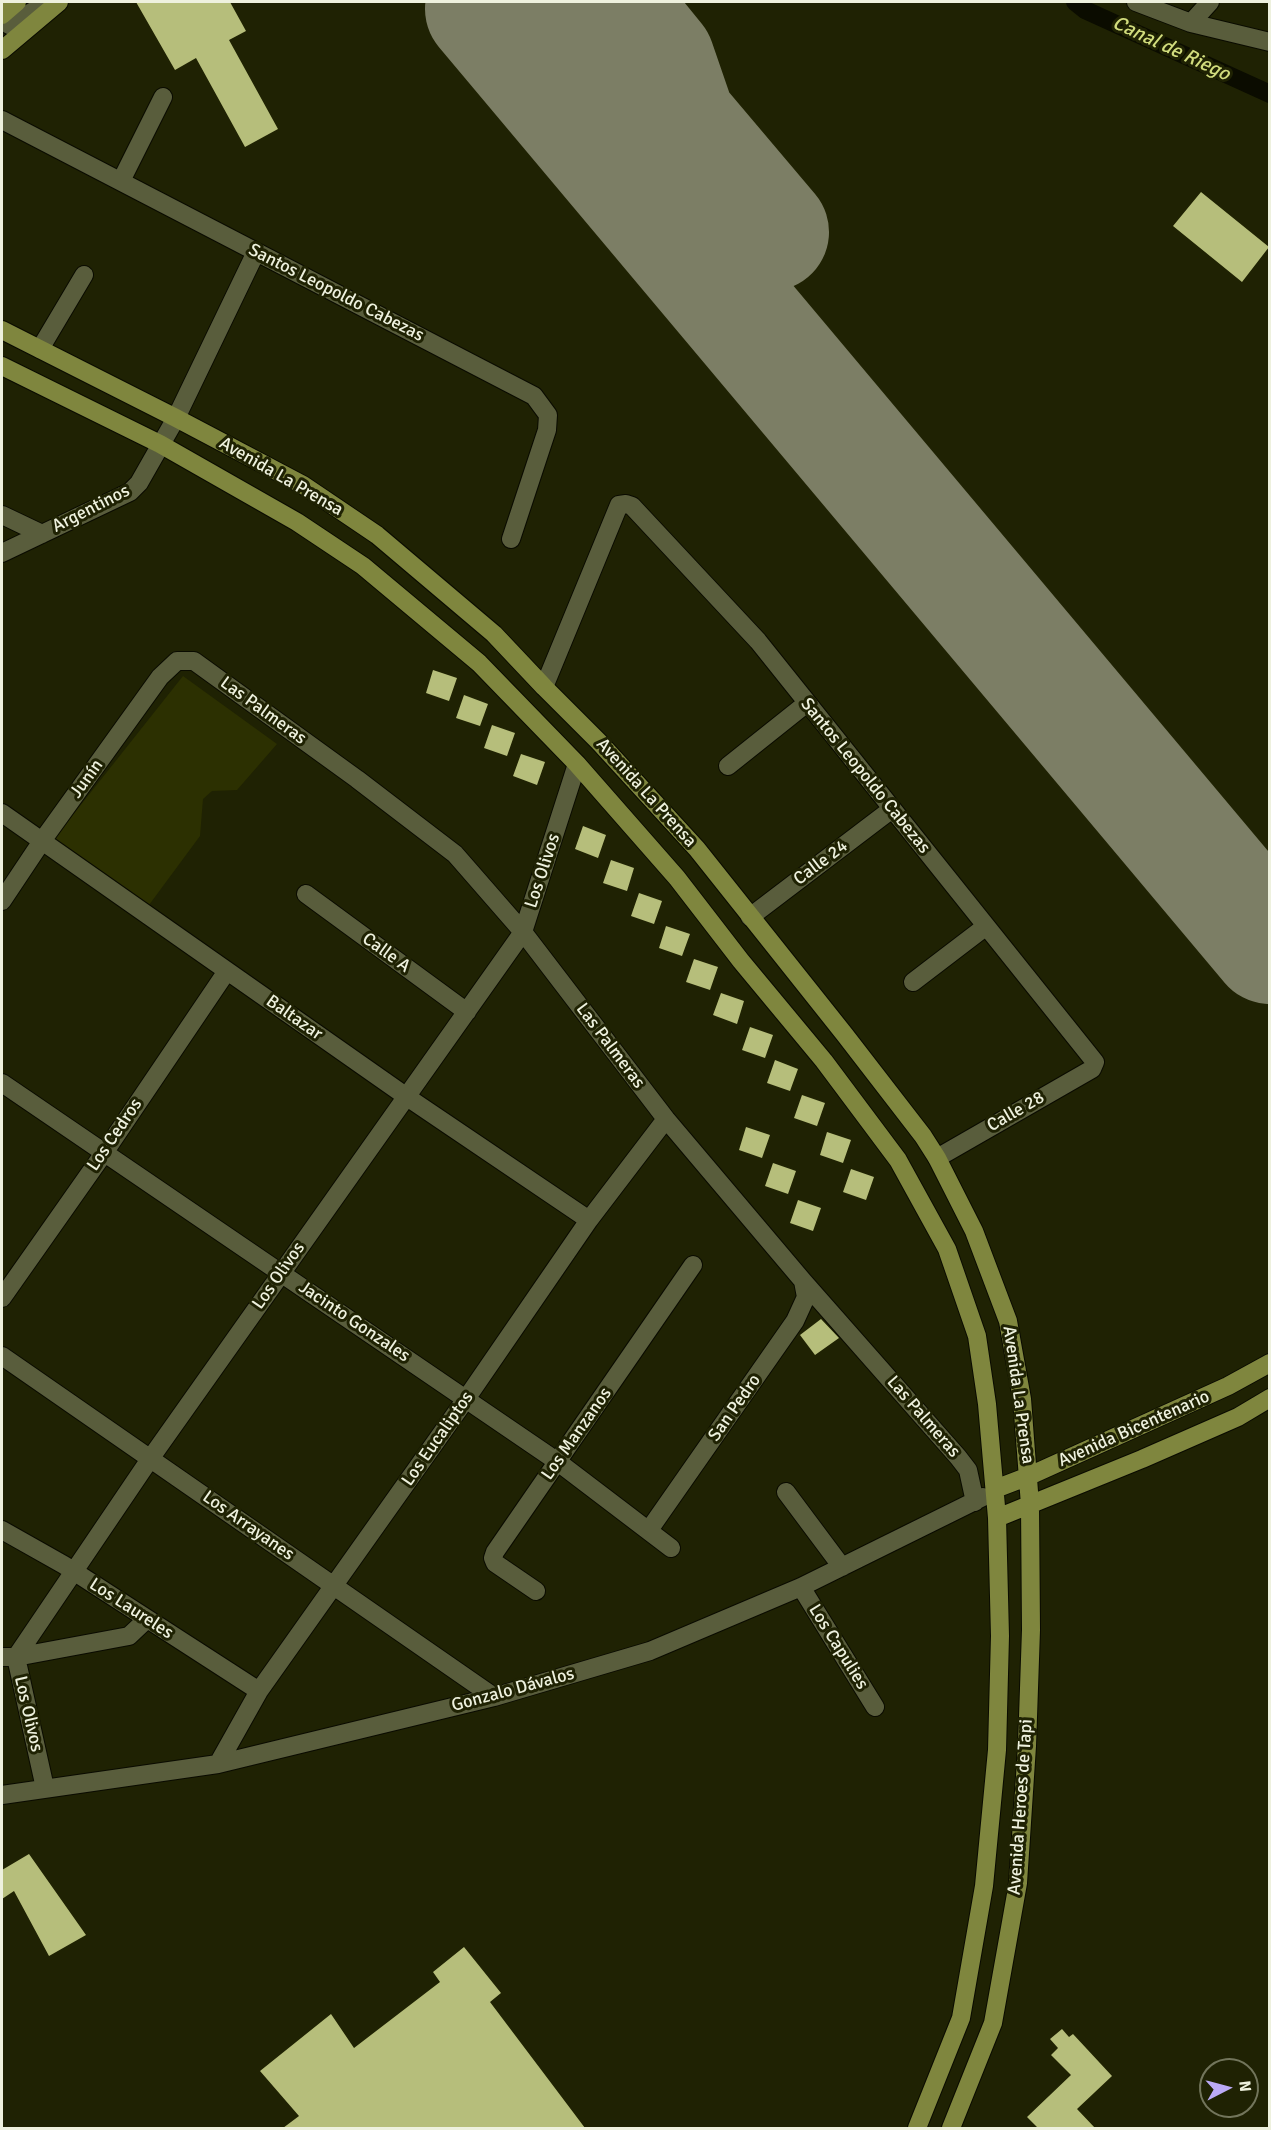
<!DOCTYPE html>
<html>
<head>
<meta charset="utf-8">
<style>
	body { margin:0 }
	#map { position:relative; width:1271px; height:2130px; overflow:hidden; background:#1f2203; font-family:Signika,sans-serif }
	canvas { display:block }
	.frame { position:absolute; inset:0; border:3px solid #eef1de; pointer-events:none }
	.north { position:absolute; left:1199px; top:2058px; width:60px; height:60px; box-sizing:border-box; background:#1f2203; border:2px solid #72755b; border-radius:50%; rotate:84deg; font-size:16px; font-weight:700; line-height:24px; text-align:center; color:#eef1de }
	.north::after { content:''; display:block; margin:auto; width:21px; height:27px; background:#bbaaf6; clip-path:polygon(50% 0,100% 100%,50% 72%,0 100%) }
</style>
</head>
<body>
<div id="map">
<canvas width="1271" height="2130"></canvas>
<div class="frame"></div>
<div class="north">N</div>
</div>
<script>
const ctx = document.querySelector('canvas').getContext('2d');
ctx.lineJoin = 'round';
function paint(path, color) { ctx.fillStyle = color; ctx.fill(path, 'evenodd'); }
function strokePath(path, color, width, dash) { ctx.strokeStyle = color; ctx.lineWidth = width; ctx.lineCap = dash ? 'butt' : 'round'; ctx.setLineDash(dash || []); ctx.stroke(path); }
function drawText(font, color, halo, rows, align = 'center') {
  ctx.font = font + ' Signika,sans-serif'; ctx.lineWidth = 6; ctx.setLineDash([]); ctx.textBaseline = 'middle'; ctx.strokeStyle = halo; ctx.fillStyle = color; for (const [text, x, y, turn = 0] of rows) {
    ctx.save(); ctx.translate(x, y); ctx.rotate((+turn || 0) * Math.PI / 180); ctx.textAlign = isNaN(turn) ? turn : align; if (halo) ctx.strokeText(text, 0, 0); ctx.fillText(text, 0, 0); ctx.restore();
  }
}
paint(new Path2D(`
	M 183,676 L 277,744 L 237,790 L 212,791 L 203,799 L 200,836 L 149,905 L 53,840 Z`), '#2c3001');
strokePath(new Path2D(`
	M 1075,2 L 1085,10 L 1270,94`), '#0b0c00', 18);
strokePath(new Path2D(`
	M 494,2 L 484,9 L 1270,945
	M 608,2 L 656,61 L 677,122 L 770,232`), '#7c7e65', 118);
paint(new Path2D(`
	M 136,2 L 230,2 L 246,31 L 229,40 L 278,129 L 245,147 L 196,58 L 175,70 Z
	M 1201,192 L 1269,247 L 1242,282 L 1173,226 Z
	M 433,670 L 457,678 L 449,701 L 426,693 Z
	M 464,695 L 488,704 L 480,726 L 456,718 Z
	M 492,725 L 515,733 L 507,756 L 484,748 Z
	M 521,754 L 545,762 L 537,785 L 513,776 Z
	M 583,826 L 606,835 L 598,858 L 575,849 Z
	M 611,860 L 634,868 L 627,891 L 603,883 Z
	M 639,893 L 662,901 L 654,924 L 631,916 Z
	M 666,926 L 690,934 L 682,956 L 659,948 Z
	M 694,959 L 718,967 L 710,990 L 686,982 Z
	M 721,993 L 744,1001 L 737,1024 L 713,1015 Z
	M 750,1027 L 773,1035 L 765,1058 L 742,1050 Z
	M 775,1060 L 798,1069 L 790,1091 L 767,1083 Z
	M 802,1095 L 825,1103 L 817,1126 L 794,1118 Z
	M 746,1127 L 770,1135 L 762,1158 L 739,1150 Z
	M 827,1132 L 851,1140 L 843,1163 L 820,1155 Z
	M 773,1163 L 796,1171 L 788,1194 L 765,1186 Z
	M 851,1169 L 874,1177 L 866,1200 L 843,1192 Z
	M 798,1200 L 821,1208 L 813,1231 L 790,1223 Z
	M 821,1319 L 839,1338 L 815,1355 L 800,1335 Z
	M 29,1854 L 86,1935 L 49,1956 L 14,1891 L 2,1899 L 2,1870 Z
	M 464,1947 L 501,1993 L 490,2002 L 585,2128 L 283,2128 L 299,2116 L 260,2071 L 331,2014 L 354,2048 L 440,1982 L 433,1972 Z
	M 1062,2029 L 1069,2037 L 1073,2034 L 1112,2076 L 1077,2109 L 1095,2128 L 1038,2128 L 1027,2117 L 1071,2075 L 1051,2055 L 1058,2048 L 1050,2039 Z`), '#b6be7b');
const minor = new Path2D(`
	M 1136,2 L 1191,23 L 1270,42
	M 1191,23 L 1210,2
	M 9,25 L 49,2
	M 2,120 L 534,396 L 548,415 L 547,430 L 511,539
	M 121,181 L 163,97
	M 40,349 L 84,275
	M 2,515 L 42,534
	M 2,553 L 130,492 L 139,483 L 176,418 L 256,252
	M 544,687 L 619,505 L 626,504 L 632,506 L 758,641 L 1095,1062 L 1092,1069 L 937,1158
	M 728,766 L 807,703
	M 2,813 L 407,1097 L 589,1220
	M 306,894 L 467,1012
	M 2,901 L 42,841 L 160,677 L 177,661 L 194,661 L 357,779 L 455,854 L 523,932 L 666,1119 L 803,1281 L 958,1457 L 968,1470 L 975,1502
	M 750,917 L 892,809
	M 913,982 L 985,927
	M 2,1083 L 558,1462 L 671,1548
	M 2,1298 L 104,1153 L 227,971
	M 2,1356 L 494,1697
	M 786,1492 L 842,1567
	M 2,1530 L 64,1565 L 259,1691
	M 649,1530 L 795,1321 L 806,1297 L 803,1281
	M 801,1587 L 875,1707
	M 536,1591 L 495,1563 L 493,1558 L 495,1552 L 693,1265
	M 2,1657 L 16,1657 L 129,1636 L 147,1619
	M 218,1764 L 259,1691 L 466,1399 L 589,1220 L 666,1119
	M 45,1788 L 16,1657 L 150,1459 L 523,932 L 577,764
	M 2,1795 L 218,1764 L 494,1697 L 650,1651 L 801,1587 L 983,1497`);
const major = new Path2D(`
	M 2,15 L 17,2
	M 2,50 L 59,2
	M 2,330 L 176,418 L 303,485 L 377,535 L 494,634 L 544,687 L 599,742 L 697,849 L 845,1035 L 923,1136 L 937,1158 L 974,1231 L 1008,1321 L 1022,1399 L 1030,1505 L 1031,1630 L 1027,1746 L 1018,1883 L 993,2023 L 951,2128
	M 2,366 L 160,444 L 297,522 L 363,566 L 479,663 L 577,764 L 677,878 L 741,961 L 824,1061 L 898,1160 L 947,1249 L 977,1336 L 987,1404 L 997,1518 L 1000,1636 L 997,1750 L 984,1886 L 961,2018 L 917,2128
	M 995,1489 L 1029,1476 L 1228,1386 L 1270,1363
	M 997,1518 L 1142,1459 L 1238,1417 L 1270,1398`);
strokePath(minor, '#0a0b00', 20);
strokePath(major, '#0a0b00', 20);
strokePath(minor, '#595d3c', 18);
strokePath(major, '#7f863e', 18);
drawText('18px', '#eef1de', '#1f2203', [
	["Santos Leopoldo Cabezas",336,293,27],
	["Avenida La Prensa",281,477,30],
	["Argentinos",91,509,-27],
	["Las Palmeras",263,711,36],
	["Santos Leopoldo Cabezas",865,776,51],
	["Junín",87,779,-54],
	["Avenida La Prensa",646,793,48],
	["Calle 24",821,863,-37],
	["Los Olivos",543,871,-72],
	["Calle A",386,953,36],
	["Baltazar",294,1018,35],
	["Las Palmeras",610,1046,53],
	["Calle 28",1016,1112,-30],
	["Los Cedros",115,1135,-56],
	["Los Olivos",279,1276,-55],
	["Jacinto Gonzales",354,1322,34],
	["Avenida La Prensa",1018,1395,82],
	["San Pedro",735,1408,-55],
	["Las Palmeras",923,1417,49],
	["Avenida Bicentenario",1134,1429,-24],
	["Los Manzanos",577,1434,-55],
	["Los Eucaliptos",438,1439,-55],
	["Los Arrayanes",248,1526,35],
	["Los Laureles",131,1609,33],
	["Los Capulies",838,1647,58],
	["Gonzalo Dávalos",513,1690,-15],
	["Los Olivos",28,1714,77],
	["Avenida Heroes de Tapi",1021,1807,-86]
]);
drawText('italic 20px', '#d1dc7d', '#1f2203', [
	["Canal de Riego",1171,49,25]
]);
</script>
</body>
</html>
